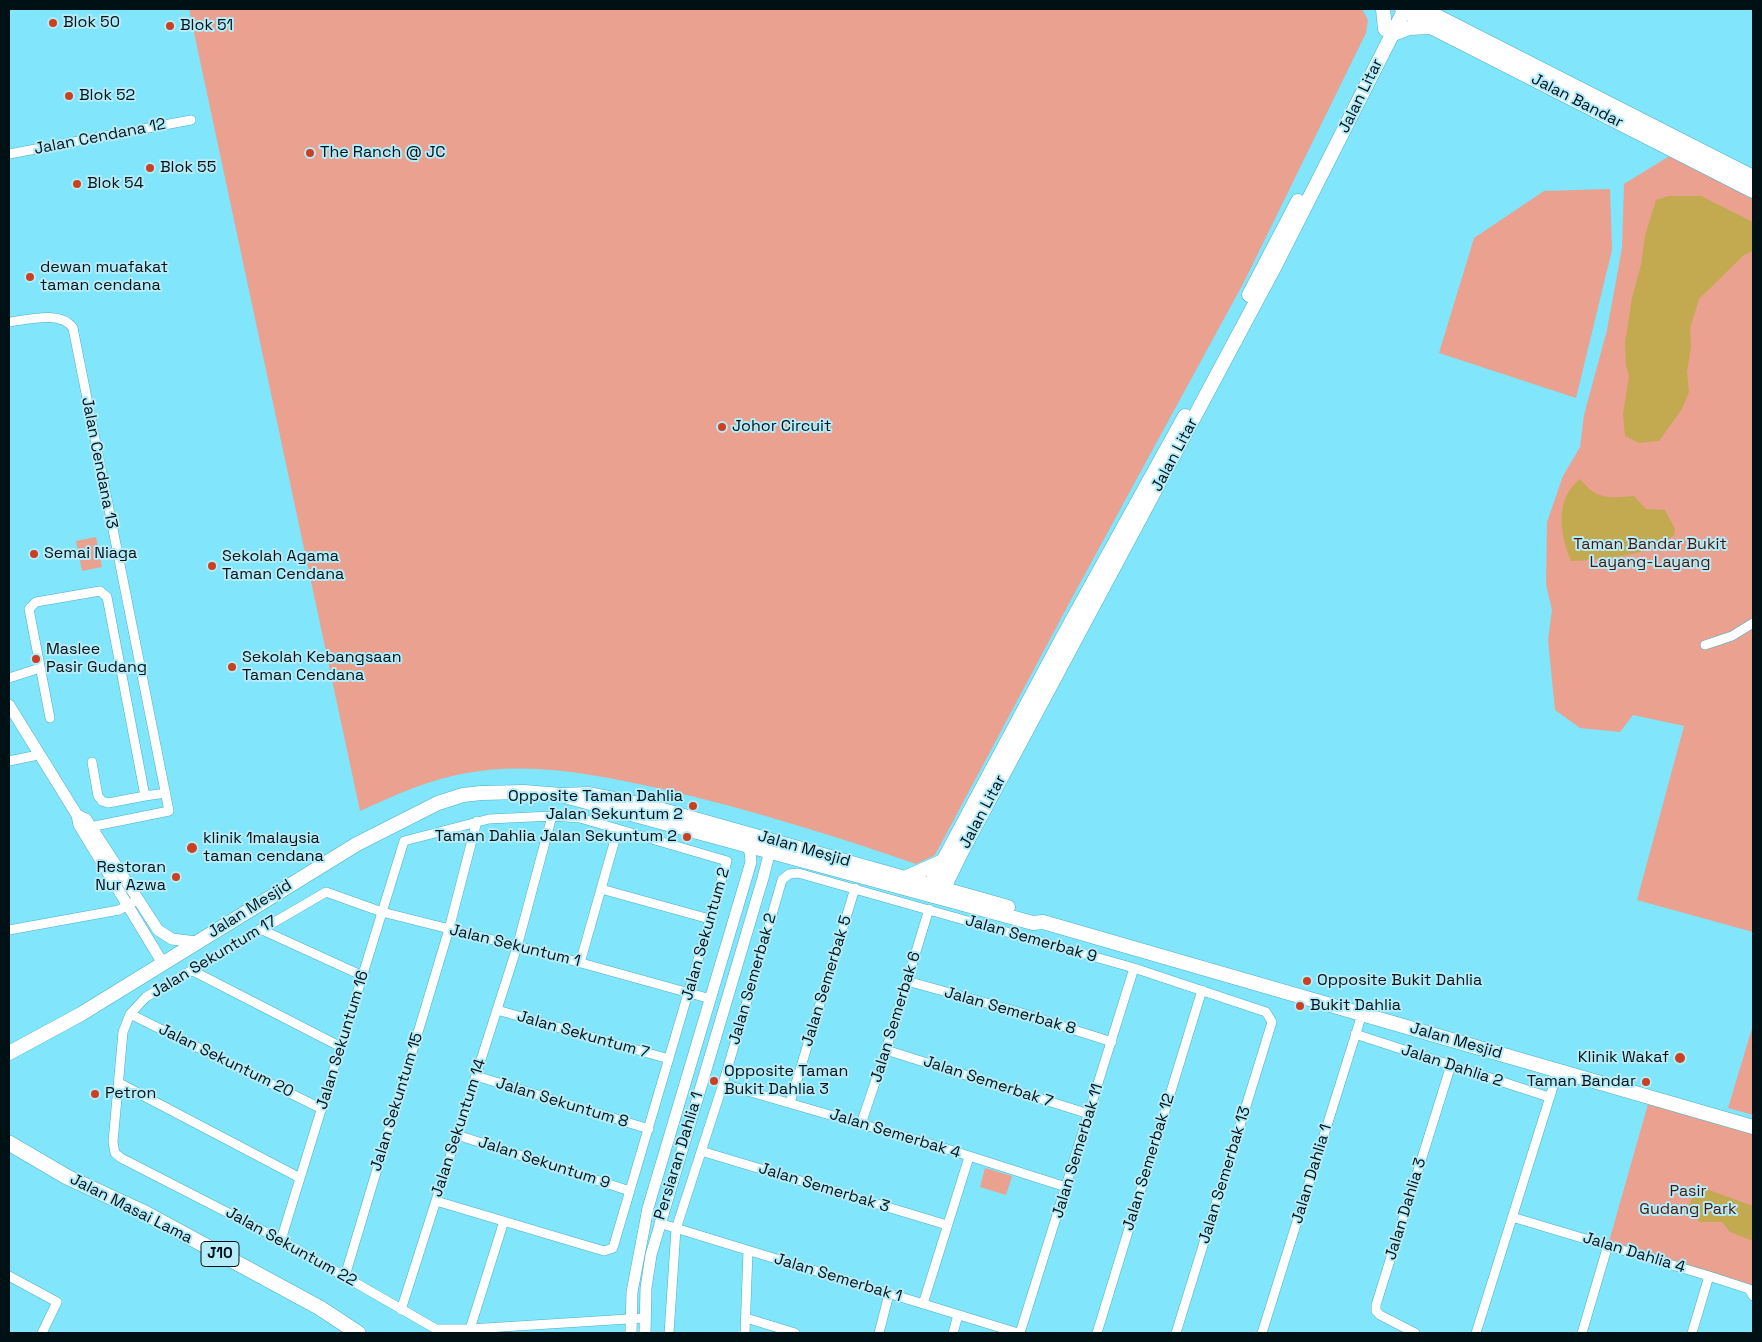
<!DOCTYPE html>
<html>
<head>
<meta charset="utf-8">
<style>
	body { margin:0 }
	#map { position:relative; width:1762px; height:1342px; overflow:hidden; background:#81e5fc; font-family:"Space Grotesk",sans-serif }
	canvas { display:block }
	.frame { position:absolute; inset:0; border:10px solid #001116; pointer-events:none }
</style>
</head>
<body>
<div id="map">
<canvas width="1762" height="1342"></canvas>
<div class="frame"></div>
</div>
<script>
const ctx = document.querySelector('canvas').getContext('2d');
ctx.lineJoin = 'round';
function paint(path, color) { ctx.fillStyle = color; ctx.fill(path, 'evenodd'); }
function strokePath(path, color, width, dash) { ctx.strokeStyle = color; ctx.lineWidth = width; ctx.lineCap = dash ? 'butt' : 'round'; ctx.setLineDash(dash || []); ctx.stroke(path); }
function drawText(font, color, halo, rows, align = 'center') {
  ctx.font = font + ' "Space Grotesk",sans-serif'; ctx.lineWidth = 4; ctx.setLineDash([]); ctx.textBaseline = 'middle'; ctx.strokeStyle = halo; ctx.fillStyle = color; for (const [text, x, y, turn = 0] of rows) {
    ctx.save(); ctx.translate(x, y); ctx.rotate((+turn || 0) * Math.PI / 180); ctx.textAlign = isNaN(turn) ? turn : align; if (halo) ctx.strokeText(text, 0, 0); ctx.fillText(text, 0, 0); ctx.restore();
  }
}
paint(new Path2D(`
	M 189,9 L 1362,9 L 1368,20 L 1366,33 L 1244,282 L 1073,596 L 935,855 L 916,864 C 832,835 748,809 662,789 C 598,775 532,761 467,773 C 430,779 395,795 360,811 Z
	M 1676,152 L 1753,193 L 1753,932 L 1637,900 L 1684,726 L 1633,715 L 1620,732 L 1580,728 L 1555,710 L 1548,640 L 1552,610 L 1546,585 L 1547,522 L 1563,476 L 1580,447 L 1584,415 L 1607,330 L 1622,248 L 1624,184 Z
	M 1610,189 L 1612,250 L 1576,398 L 1439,353 L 1474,238 L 1544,191 Z
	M 96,537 L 102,567 L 82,571 L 76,541 Z
	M 1753,1025 L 1753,1115 L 1728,1108 Z
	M 1650,1097 L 1753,1127 L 1753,1295 L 1752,1293 L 1608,1245 Z
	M 985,1168 L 1012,1176 L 1006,1195 L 980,1187 Z`), '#eaa190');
paint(new Path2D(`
	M 1669,196 L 1701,196 L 1753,222 L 1753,251 L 1744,255 L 1699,299 L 1690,329 L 1691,347 L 1687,372 L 1689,392 L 1682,409 L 1659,441 L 1639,443 L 1625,436 L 1623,414 L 1629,376 L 1626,366 L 1625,343 L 1632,298 L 1641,265 L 1645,236 L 1656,200 Z
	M 1580,479 C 1597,500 1608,498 1634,496 L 1646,509 L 1665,510 L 1675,529 L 1674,535 C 1651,556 1601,560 1571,561 C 1560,535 1554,499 1580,479 Z
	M 1698,1186 L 1753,1206 L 1753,1241 L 1730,1232 L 1722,1222 L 1700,1222 L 1687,1210 Z`), '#c3aa50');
const minor = new Path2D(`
	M 9,154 L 191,120
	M 9,322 C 27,320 61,310 73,328 L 169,811 L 85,828
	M 1705,645 L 1732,636 L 1753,623
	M 9,678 L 40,668
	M 50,718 L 29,609 L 36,602 L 100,591 L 107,597 L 145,796 L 108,803 L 102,801 L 98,796 L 92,762
	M 9,761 L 38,755
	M 145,796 L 166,793
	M 601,889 L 706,918
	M 260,929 L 363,976
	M 9,930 L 119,910 L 137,900
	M 580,963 L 618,829
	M 193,971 L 341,1047
	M 907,981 L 1015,1011 L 1112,1042
	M 497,1010 L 669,1059
	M 130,1014 L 322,1109
	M 1355,1034 L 1549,1097
	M 886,1050 L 1089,1114
	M 476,1076 L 649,1129
	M 119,1083 L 300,1178
	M 723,1084 L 944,1148 L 1066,1187
	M 790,1103 L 855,888
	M 861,1124 L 886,1050 L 929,909
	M 457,1135 L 630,1191
	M 701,1151 L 947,1225
	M 1512,1217 L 1709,1276 L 1749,1289 L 1753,1296
	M 659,1223 L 1018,1333
	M 281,1240 L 404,841 L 489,819 L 552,816 L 580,818 L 727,861 L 613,1248 L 604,1251 L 436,1201
	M 9,1276 L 57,1302 L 42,1333
	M 345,1276 L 449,929 L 477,821
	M 923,1304 L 969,1157
	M 401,1310 L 517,947 L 552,816
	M 644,1318 L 470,1329 L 436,1329 L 281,1240 L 121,1158 L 115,1153 L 113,1142 L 123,1032 L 130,1014 L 146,997 L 326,892 L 382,912 L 545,953 L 711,999
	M 746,1318 L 795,1333
	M 470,1329 L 504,1221
	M 669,1333 L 676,1229 L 723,1084 L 782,880 L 789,874 L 798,873 L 1134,968 L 1266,1012 L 1272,1022 L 1176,1333
	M 745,1333 L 748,1251
	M 879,1333 L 889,1294
	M 953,1333 L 958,1315
	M 1020,1333 L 1134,968
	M 1097,1333 L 1202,990
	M 1262,1333 L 1362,1014
	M 1415,1333 L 1380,1315 L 1376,1311 L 1376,1305 L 1451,1065
	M 1476,1333 L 1558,1071
	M 1582,1333 L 1608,1245
	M 1692,1333 L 1709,1276`);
const tertiary = new Path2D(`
	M 9,705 L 77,815 L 79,825 L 162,962
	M 77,815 L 86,819 L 158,930 L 172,939 L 196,942
	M 631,1333 L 632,1292 L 648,1208 L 751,862 L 750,851 L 743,843
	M 645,1333 L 646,1288 L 651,1255 L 763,878 L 770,851 L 767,844`);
const secondary = new Path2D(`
	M 1383,9 L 1385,29
	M 1402,9 L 1431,27 L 1753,191
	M 1423,9 L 1753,177
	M 1391,35 L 1409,28 L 1430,27
	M 1249,295 L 1298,201
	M 561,795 L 1033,923 L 1043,922 L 1753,1127
	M 907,877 L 943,861
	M 927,891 L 1065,633 L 1185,416
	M 940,896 L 961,853 L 1274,268 L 1405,9
	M 9,1053 L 81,1014 L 357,844 L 438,803 L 463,795 L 481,793 L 524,792 L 561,795 L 589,794 L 645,805 L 1008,907`);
const primary = new Path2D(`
	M 9,1143 L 67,1177 L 145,1213 L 320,1308 L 358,1333`);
strokePath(minor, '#4ab1c6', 10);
strokePath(tertiary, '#4ab1c6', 12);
strokePath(secondary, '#4ab1c6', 15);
strokePath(primary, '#4ab1c6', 16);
strokePath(minor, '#fff', 9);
strokePath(tertiary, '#fff', 11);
strokePath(secondary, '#fff', 14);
strokePath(primary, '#fff', 15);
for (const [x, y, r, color] of [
	[53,23,5,"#ca4021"],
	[170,26,5,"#ca4021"],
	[69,96,5,"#ca4021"],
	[310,153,5,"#ca4021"],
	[150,168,5,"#ca4021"],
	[77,184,5,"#ca4021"],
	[30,277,5,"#ca4021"],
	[722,427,5,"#ca4021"],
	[34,554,5,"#ca4021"],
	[212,566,5,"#ca4021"],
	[36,659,5,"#ca4021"],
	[232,667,5,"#ca4021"],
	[693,806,5,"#ca4021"],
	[687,837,5,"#ca4021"],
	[192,848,6,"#ca4021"],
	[176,877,5,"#ca4021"],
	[1307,981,5,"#ca4021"],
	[1300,1006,5,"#ca4021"],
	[1680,1058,6,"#ca4021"],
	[714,1081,5,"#ca4021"],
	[1646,1082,5,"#ca4021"],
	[95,1094,5,"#ca4021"]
]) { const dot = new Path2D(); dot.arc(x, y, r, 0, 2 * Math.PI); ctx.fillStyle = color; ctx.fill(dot); strokePath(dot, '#b5ecf9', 2); }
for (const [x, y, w] of [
	[220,1254,38]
]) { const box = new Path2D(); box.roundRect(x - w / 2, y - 12.5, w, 25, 4); ctx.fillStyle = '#b5ecf9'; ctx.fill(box); strokePath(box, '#001116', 1); }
drawText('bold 15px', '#001116', null, [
	["J10",220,1254]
]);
drawText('16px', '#001116', '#b5ecf9', [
	["Blok 50",63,23],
	["Blok 51",180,26],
	["Blok 52",79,96],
	["The Ranch @ JC",320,153],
	["Blok 55",160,168],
	["Blok 54",87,184],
	["dewan muafakat",40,268],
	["taman cendana",40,286],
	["Johor Circuit",732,427],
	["Semai Niaga",44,554],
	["Sekolah Agama",222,557],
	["Taman Cendana",222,575],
	["Maslee",46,650],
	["Pasir Gudang",46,668],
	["Sekolah Kebangsaan",242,658],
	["Taman Cendana",242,676],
	["Opposite Taman Dahlia",683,797,"right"],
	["Jalan Sekuntum 2",683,815,"right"],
	["Taman Dahlia Jalan Sekuntum 2",677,837,"right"],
	["klinik 1malaysia",203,839],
	["taman cendana",203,857],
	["Restoran",166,868,"right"],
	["Nur Azwa",166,886,"right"],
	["Opposite Bukit Dahlia",1317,981],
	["Bukit Dahlia",1310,1006],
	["Klinik Wakaf",1669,1058,"right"],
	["Opposite Taman",724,1072],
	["Bukit Dahlia 3",724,1090],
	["Taman Bandar",1636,1082,"right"],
	["Petron",105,1094]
], 'left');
drawText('16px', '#001116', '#b5ecf9', [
	["Jalan Litar",1361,96,-64],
	["Jalan Bandar",1577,101,27],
	["Jalan Cendana 12",100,137,-11],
	["Jalan Litar",1175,455,-62],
	["Jalan Cendana 13",99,463,79],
	["Jalan Litar",983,812,-62],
	["Jalan Mesjid",804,849,16],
	["Jalan Mesjid",250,909,-32],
	["Jalan Sekuntum 2",706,934,-74],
	["Jalan Semerbak 9",1031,939,16],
	["Jalan Sekuntum 1",515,946,14],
	["Jalan Sekuntum 17",214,957,-31],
	["Jalan Semerbak 2",753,979,-74],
	["Jalan Semerbak 5",827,981,-73],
	["Jalan Semerbak 8",1010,1011,16],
	["Jalan Semerbak 6",896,1017,-73],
	["Jalan Sekuntum 7",583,1035,16],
	["Jalan Sekuntum 16",343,1040,-73],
	["Jalan Mesjid",1456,1041,16],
	["Jalan Sekuntum 20",226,1061,26],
	["Jalan Dahlia 2",1452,1066,18],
	["Jalan Semerbak 7",988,1082,18],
	["Jalan Sekuntum 15",397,1102,-73],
	["Jalan Sekuntum 8",562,1103,17],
	["Jalan Sekuntum 14",459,1128,-72],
	["Jalan Semerbak 4",895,1134,17],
	["Jalan Semerbak 11",1078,1151,-73],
	["Persiaran Dahlia 1",679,1156,-73],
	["Jalan Semerbak 12",1149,1162,-73],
	["Jalan Sekuntum 9",544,1163,18],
	["Jalan Dahlia 1",1312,1174,-73],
	["Jalan Semerbak 13",1225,1175,-73],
	["Jalan Semerbak 3",824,1188,17],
	["Jalan Masai Lama",131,1209,27],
	["Jalan Dahlia 3",1406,1209,-73],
	["Jalan Sekuntum 22",291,1247,29],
	["Jalan Dahlia 4",1634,1253,17],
	["Jalan Semerbak 1",838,1278,17]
]);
drawText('16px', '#4d1509', '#b5ecf9', [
	["Taman Bandar Bukit",1650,545],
	["Layang-Layang",1650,563],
	["Pasir",1688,1192],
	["Gudang Park",1688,1210]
]);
</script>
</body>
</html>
